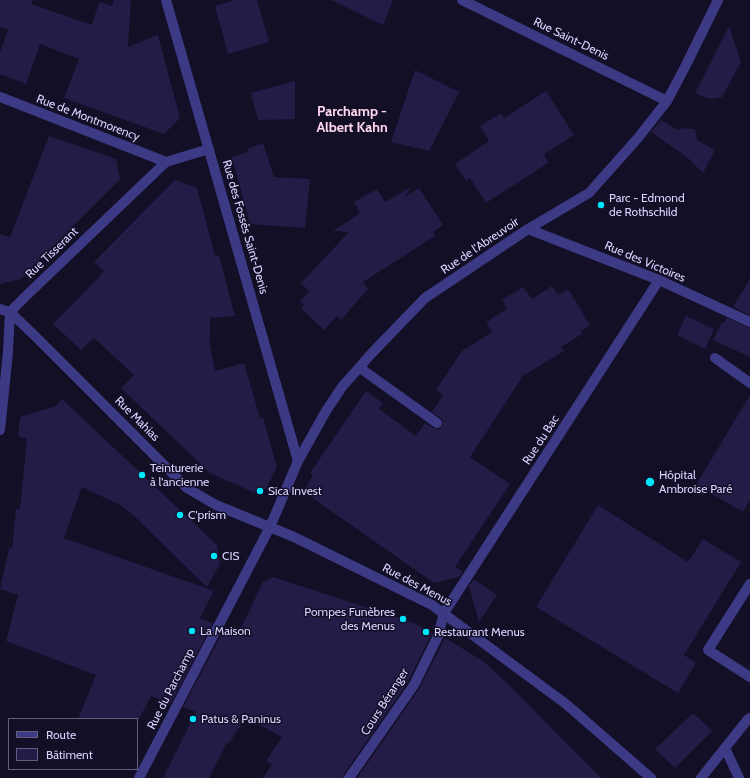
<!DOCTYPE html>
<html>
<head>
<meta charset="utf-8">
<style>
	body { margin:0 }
	#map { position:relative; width:750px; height:778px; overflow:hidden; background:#130f26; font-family:Cabin,sans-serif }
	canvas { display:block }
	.legend { position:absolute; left:8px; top:718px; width:130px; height:52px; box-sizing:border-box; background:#130f26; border:1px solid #625e7d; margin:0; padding:5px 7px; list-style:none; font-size:12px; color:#d9d4ff }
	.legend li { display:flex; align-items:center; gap:8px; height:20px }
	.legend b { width:20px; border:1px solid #625e7d }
</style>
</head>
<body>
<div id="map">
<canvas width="750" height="778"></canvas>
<ul class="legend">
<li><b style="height:5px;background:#3d3a85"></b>Route</li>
<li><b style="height:11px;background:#241b47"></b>Bâtiment</li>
</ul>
</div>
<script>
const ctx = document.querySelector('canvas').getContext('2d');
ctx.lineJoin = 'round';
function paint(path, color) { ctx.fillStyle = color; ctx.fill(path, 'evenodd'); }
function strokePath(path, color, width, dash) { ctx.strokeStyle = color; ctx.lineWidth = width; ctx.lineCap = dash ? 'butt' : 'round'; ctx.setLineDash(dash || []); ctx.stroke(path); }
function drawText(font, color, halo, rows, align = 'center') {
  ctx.font = font + ' Cabin,sans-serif'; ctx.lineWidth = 3; ctx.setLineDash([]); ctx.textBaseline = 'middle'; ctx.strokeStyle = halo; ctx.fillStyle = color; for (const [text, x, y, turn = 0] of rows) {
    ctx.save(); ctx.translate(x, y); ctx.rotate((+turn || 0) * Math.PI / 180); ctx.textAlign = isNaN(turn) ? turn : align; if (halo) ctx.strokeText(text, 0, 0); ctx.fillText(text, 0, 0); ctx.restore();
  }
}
paint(new Path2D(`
	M 0,0 L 33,0 L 31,4 L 92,25 L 99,2 L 112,6 L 114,0 L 131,0 L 128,47 L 158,35 L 180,118 L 164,134 L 64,98 L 79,59 L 40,44 L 26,84 L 0,74 L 0,52 L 8,30 L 0,27 Z
	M 235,0 L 257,0 L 269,42 L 228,54 L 215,6 Z
	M 331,0 L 393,0 L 383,25 Z
	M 729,26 L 741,62 L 722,97 L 710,99 L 695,93 Z
	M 415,70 L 459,92 L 429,151 L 391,142 Z
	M 295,81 L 295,119 L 258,120 L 251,93 Z
	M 546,91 L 574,135 L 544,154 L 548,163 L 486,203 L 470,178 L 466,181 L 455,164 L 489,141 L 480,126 L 501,113 L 504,118 Z
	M 661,120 L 678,130 L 683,128 L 695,129 L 697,140 L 715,150 L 703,173 L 688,158 L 651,132 Z
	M 49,136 L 116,159 L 120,179 L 21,279 L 0,284 L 0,234 L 10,237 Z
	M 263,143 L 274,177 L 310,179 L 305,228 L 250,224 L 232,157 L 247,152 L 249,148 Z
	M 175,180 L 197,188 L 215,256 L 219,255 L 235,316 L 210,318 L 210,338 L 209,341 L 215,371 L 244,363 L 260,418 L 263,417 L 277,467 L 266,489 L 255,493 L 210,473 L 121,388 L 134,375 L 94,338 L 81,350 L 53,324 L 101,275 L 100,275 L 104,271 L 94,262 Z
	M 411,187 L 405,197 L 419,188 L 443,225 L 433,232 L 435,236 L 363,282 L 368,289 L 341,320 L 337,316 L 324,330 L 301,308 L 304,305 L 300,302 L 309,291 L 301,283 L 349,232 L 333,231 L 360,213 L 354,202 L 377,189 L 385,202 Z
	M 750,279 L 750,315 L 733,307 Z
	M 552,286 L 558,295 L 568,289 L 590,325 L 581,331 L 582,334 L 561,347 L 564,351 L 523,376 L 470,457 L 510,484 L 455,567 L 463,572 L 459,577 L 434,583 L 304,492 L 313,475 L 310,473 L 366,391 L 383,403 L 379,409 L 416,436 L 425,423 L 434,428 L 437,429 L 440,429 L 443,424 L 443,421 L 441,418 L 432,412 L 443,395 L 436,390 L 462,351 L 492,332 L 486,322 L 507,309 L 502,300 L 523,287 L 532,299 Z
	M 686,316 L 714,329 L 705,349 L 677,335 Z
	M 727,318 L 750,328 L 750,357 L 713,340 L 722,322 L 724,323 Z
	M 750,395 L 750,500 L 743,512 L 696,485 Z
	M 62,399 L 217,545 L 220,564 L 207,587 L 133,515 L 120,505 L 82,487 L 64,538 L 214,591 L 200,618 L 213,623 L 171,703 L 151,696 L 139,719 L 78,719 L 96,675 L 6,641 L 18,595 L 0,589 L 9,548 L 12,549 L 16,509 L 20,509 L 27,438 L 18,437 L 20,417 L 56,406 Z
	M 598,505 L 688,562 L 703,539 L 741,562 L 684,655 L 696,663 L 678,693 L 536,607 Z
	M 273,577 L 414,623 L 432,633 L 408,682 L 344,774 L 343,778 L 263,778 L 272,764 L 266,761 L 282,737 L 245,717 L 229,744 L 227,743 L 209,778 L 163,778 L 196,712 L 183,707 L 225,628 L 239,632 L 263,582 Z
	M 474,579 L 497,595 L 479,622 L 469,586 Z
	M 445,638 L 483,661 L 509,685 L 601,778 L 357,778 L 419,689 Z
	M 693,713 L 712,731 L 675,768 L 655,749 Z`), '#241b47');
strokePath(new Path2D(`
	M 715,358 L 750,383
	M 360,368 L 437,423
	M 750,584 L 708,650 L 750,677
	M 725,748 L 739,778
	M 349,778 L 414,685 L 438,636 L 444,613
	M 701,778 L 748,719 L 750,718`), '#3d3a85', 10);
strokePath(new Path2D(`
	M 166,0 L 298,461
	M 462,0 L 667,101
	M 0,97 L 166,162
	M 528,229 L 659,280 L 750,322
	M 0,309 L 10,312 L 34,335 L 187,488 L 216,505 L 294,537 L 432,605 L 566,704 L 651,778
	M 0,430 L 8,352 L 10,312 L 27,295 L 166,162 L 209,149
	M 444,613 L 659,280
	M 139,778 L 270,527 L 298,461 L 326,411 L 342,387 L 371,354 L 425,298 L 528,229 L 589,193 L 638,138 L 667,101 L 685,67 L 718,0`), '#3d3a85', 10);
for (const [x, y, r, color] of [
	[601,205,4,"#00e5ff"],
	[142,475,4,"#00e5ff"],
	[650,482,5,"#00e5ff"],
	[260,491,4,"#00e5ff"],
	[180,515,4,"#00e5ff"],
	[214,556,4,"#00e5ff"],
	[403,619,4,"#00e5ff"],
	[192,631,4,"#00e5ff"],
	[426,632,4,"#00e5ff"],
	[193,719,4,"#00e5ff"]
]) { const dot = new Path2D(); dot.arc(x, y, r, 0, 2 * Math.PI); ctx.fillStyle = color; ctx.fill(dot); strokePath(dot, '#130f26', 1.5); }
drawText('12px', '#d9d4ff', '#130f26', [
	["Rue Saint-Denis",571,39,26],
	["Rue de Montmorency",88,118,21],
	["Rue des Fossés Saint-Denis",245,227,74],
	["Rue de l'Abreuvoir",480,246,-34],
	["Rue Tisserant",52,253,-44],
	["Rue des Victoires",645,262,23],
	["Rue Mahias",137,419,45],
	["Rue du Bac",541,440,-57],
	["Rue des Menus",417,585,28],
	["Rue du Parchamp",171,689,-63],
	["Cours Béranger",385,702,-57]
]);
drawText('12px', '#d9d4ff', '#130f26', [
	["Parc - Edmond",609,198],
	["de Rothschild",609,212],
	["Teinturerie",150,468],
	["à l'ancienne",150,482],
	["Hôpital",659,475],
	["Ambroise Paré",659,489],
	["Sica Invest",268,491],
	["C'prism",188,515],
	["CIS",222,556],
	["Pompes Funèbres",395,612,"right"],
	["des Menus",395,626,"right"],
	["La Maison",200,631],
	["Restaurant Menus",434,632],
	["Patus & Paninus",201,719]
], 'left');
drawText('bold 14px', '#ffd6f0', '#130f26', [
	["Parchamp -",352,112],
	["Albert Kahn",352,128]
]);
</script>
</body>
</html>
